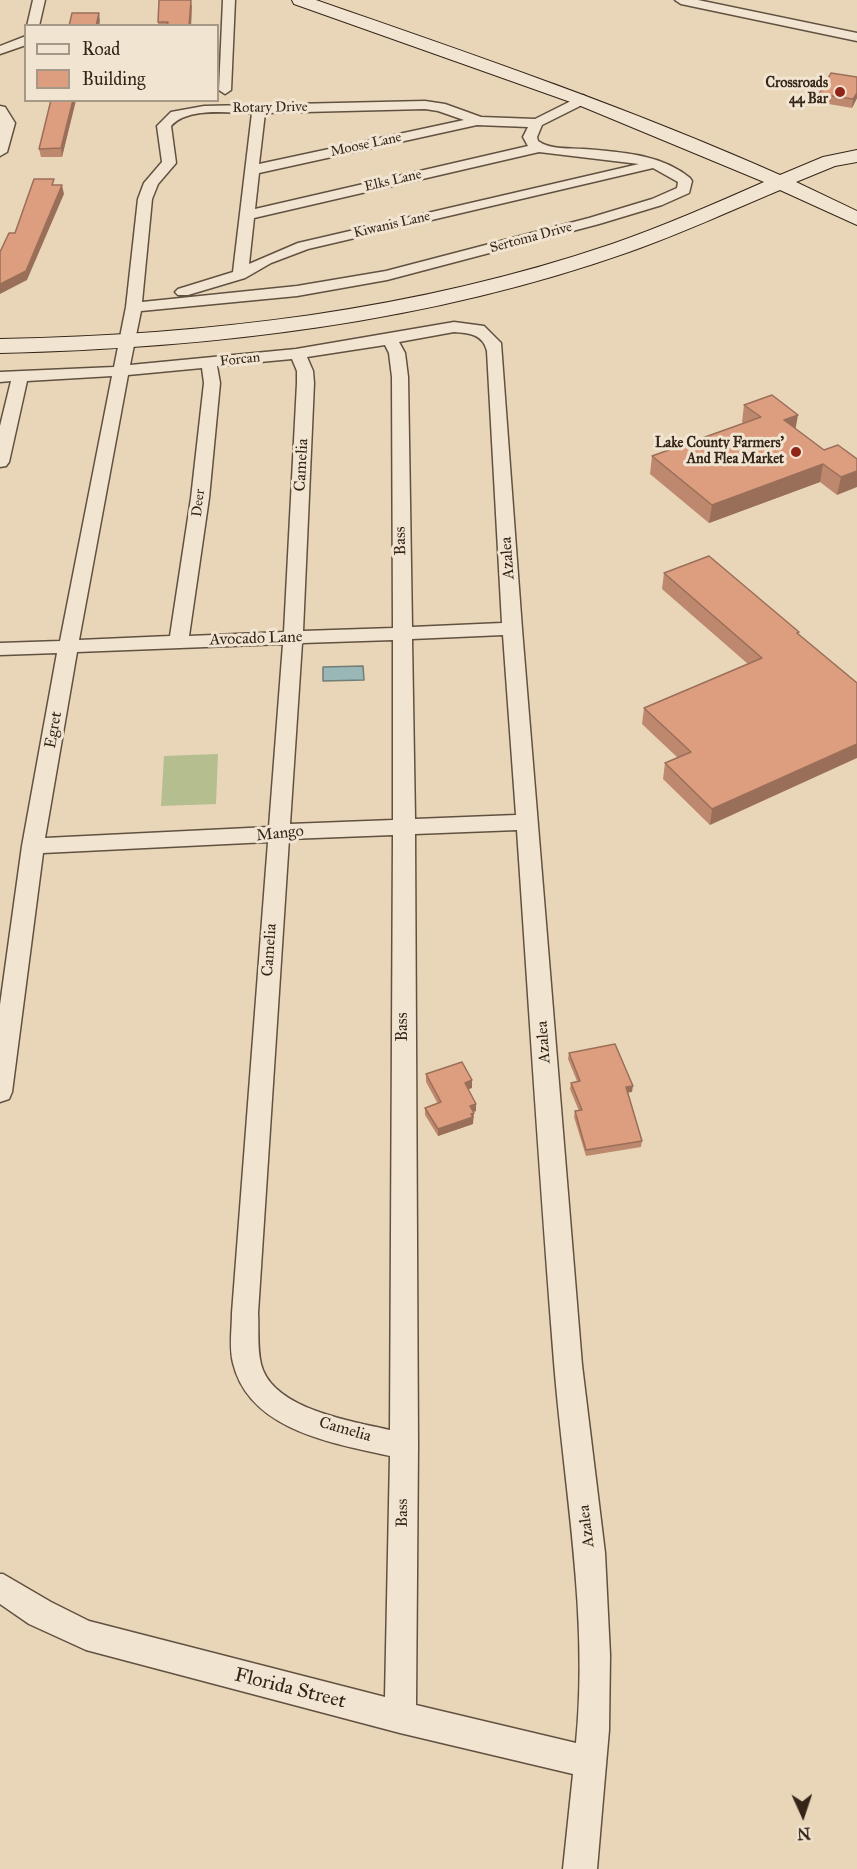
<!DOCTYPE html>
<html>
<head>
<meta charset="utf-8">
<style>
	body { margin:0 }
	#map { position:relative; width:857px; height:1869px; overflow:hidden; background:#e9d6b8; font-family:"IM FELL Great Primer",serif }
	canvas { display:block }
	.legend { position:absolute; left:24px; top:24px; width:195px; height:78px; box-sizing:border-box; background:#f1e4d1; border:2px solid #a59887; margin:0; padding:8px 10px; list-style:none; font-size:18px; color:#342518 }
	.legend li { display:flex; align-items:center; gap:12px; height:30px }
	.legend b { width:30px; border:2px solid #a59887 }
	.north { position:absolute; left:773px; top:1785px; width:60px; height:60px; -webkit-text-stroke:4px #f1e4d1; paint-order:stroke; rotate:177deg; font-size:16px; font-weight:700; line-height:24px; text-align:center; color:#342518 }
	.north::after { content:''; display:block; margin:auto; width:21px; height:27px; background:#342518; clip-path:polygon(50% 0,100% 100%,50% 72%,0 100%) }
</style>
</head>
<body>
<div id="map">
<canvas width="857" height="1869"></canvas>
<ul class="legend">
<li><b style="height:8px;background:#f1e4d1"></b>Road</li>
<li><b style="height:16px;background:#dc9e7f"></b>Building</li>
</ul>
<div class="north">N</div>
</div>
<script>
const ctx = document.querySelector('canvas').getContext('2d');
ctx.lineJoin = 'round';
function paint(path, color) { ctx.fillStyle = color; ctx.fill(path, 'evenodd'); }
function strokePath(path, color, width, dash) { ctx.strokeStyle = color; ctx.lineWidth = width; ctx.lineCap = dash ? 'butt' : 'round'; ctx.setLineDash(dash || []); ctx.stroke(path); }
function drawText(font, color, halo, rows, align = 'center') {
  ctx.font = font + ' "IM FELL Great Primer",serif'; ctx.lineWidth = 6; ctx.setLineDash([]); ctx.textBaseline = 'middle'; ctx.strokeStyle = halo; ctx.fillStyle = color; for (const [text, x, y, turn = 0] of rows) {
    ctx.save(); ctx.translate(x, y); ctx.rotate((+turn || 0) * Math.PI / 180); ctx.textAlign = isNaN(turn) ? turn : align; if (halo) ctx.strokeText(text, 0, 0); ctx.fillText(text, 0, 0); ctx.restore();
  }
}
paint(new Path2D(`
	M 218,754 L 216,804 L 161,806 L 164,756 Z`), '#b5be8f');
const water = new Path2D(`
	M 363,666 L 364,680 L 323,681 L 323,667 Z`);
paint(water, '#9ab7b7');
strokePath(water, '#717d77', 1.5);
const minor = new Path2D(`
	M 33,0 L 45,0 L 39,26 L 27,26 Z
	M 223,0 L 235,0 L 231,90 L 225,94 L 219,90 Z
	M 675,0 L 698,0 L 857,33 L 857,41 L 681,4 Z
	M 26,36 L 26,45 L 0,54 L 0,46 Z
	M 583,95 L 590,99 L 588,102 L 542,125 L 537,137 L 538,141 C 551,150 569,148 584,149 C 620,152 661,154 690,178 L 692,181 L 689,193 L 662,205 L 599,224 L 387,280 L 297,296 L 141,311 L 130,365 L 296,349 L 454,322 L 484,326 L 501,343 L 522,629 L 582,1365 L 605,1553 L 610,1655 L 609,1730 L 597,1869 L 563,1869 L 573,1774 L 400,1733 L 86,1650 L 29,1624 L 0,1604 L 0,1574 L 3,1574 L 51,1602 L 89,1621 L 385,1697 L 390,1456 C 332,1443 249,1430 233,1363 C 229,1347 232,1329 232,1313 L 268,842 L 43,853 L 12,1092 L 9,1099 L 0,1102 L 0,1005 L 22,846 L 57,653 L 0,655 L 0,643 L 60,641 L 112,376 L 27,381 L 9,462 L 6,466 L 0,467 L 0,426 L 11,381 L 0,382 L 0,372 L 114,367 L 126,307 L 138,199 L 144,183 L 162,162 L 157,126 L 171,112 L 204,106 L 425,101 L 445,104 L 481,117 L 535,119 ZM 425,109 L 438,111 L 464,120 L 259,164 L 265,113 ZM 252,113 L 233,272 L 178,289 L 175,292 L 178,295 L 188,295 L 245,278 L 271,263 L 308,249 L 653,168 L 678,182 L 677,188 L 652,199 L 589,218 L 386,271 L 297,286 L 142,302 L 152,199 L 158,184 L 176,163 L 171,126 C 188,107 228,113 252,113 ZM 477,125 L 528,127 L 523,137 L 528,146 L 255,209 L 259,173 ZM 539,152 L 639,164 L 298,243 L 249,264 L 254,218 ZM 454,332 C 469,333 483,334 487,351 L 502,623 L 412,627 L 408,377 L 405,353 L 399,342 ZM 385,345 L 389,353 L 392,377 L 393,628 L 303,631 L 314,383 L 313,371 L 307,357 ZM 292,359 L 297,371 L 297,383 L 284,632 L 189,636 L 209,498 L 220,383 L 217,366 ZM 202,368 L 204,383 L 191,498 L 170,636 L 79,640 L 128,375 ZM 503,635 L 516,815 L 415,819 L 412,639 ZM 393,640 L 393,820 L 290,824 L 302,643 ZM 283,644 L 269,827 L 45,838 L 77,652 ZM 517,830 C 529,1007 540,1185 554,1362 C 564,1489 589,1615 576,1743 L 416,1705 L 418,1446 L 415,834 ZM 393,835 L 390,1430 C 351,1421 272,1409 261,1364 C 257,1348 259,1329 258,1313 L 289,839 Z
	M 0,106 L 5,107 L 15,123 L 7,152 L 0,156 Z`);
const secondary = new Path2D(`
	M 292,0 L 316,0 C 472,54 629,108 780,175 L 823,157 L 857,150 L 857,162 L 835,166 L 796,182 L 857,211 L 857,225 L 780,190 C 730,211 680,234 629,252 C 428,323 212,348 0,353 L 0,339 C 207,335 415,311 612,244 C 664,226 714,204 764,182 L 576,104 L 294,4 Z`);
strokePath(minor, '#615140', 3);
strokePath(secondary, '#342518', 2);
paint(minor, '#f1e4d1');
paint(secondary, '#f1e4d1');
paint(new Path2D(`
	M 192,5 L 191,26 L 158,26 L 158,22 Z
	M 819,94 L 857,98 L 852,108 L 817,102 Z
	M 51,100 L 76,100 L 62,157 L 41,157 L 39,149 Z
	M 744,405 L 796,429 L 824,450 L 857,459 L 837,495 L 820,482 L 709,523 L 650,474 L 652,456 L 744,424 L 742,422 Z
	M 664,573 L 799,632 L 710,825 L 663,779 L 665,763 L 678,758 L 642,724 L 644,708 L 748,664 L 662,589 Z
	M 569,1053 L 632,1092 L 628,1092 L 642,1141 L 641,1147 L 586,1156 L 574,1117 L 575,1111 L 579,1111 L 570,1089 L 571,1083 L 577,1081 L 568,1059 Z
	M 426,1074 L 472,1088 L 468,1089 L 476,1111 L 473,1112 L 473,1124 L 438,1136 L 425,1115 L 425,1108 L 438,1104 L 426,1082 Z`), '#bd886d');
paint(new Path2D(`
	M 192,0 L 191,26 L 189,26 Z
	M 99,13 L 100,21 L 99,26 L 96,26 Z
	M 857,93 L 857,98 L 852,108 L 853,99 Z
	M 73,100 L 76,100 L 62,157 L 61,148 Z
	M 62,185 L 64,194 L 27,280 L 0,294 L 0,284 Z
	M 798,415 L 795,432 L 784,420 Z
	M 823,464 L 820,482 L 709,523 L 712,505 Z
	M 857,471 L 857,487 L 837,495 L 841,477 Z
	M 857,744 L 857,758 L 710,825 L 712,809 Z
	M 472,1080 L 472,1088 L 465,1090 L 465,1083 Z
	M 633,1086 L 632,1092 L 625,1093 L 626,1087 Z
	M 476,1104 L 476,1111 L 470,1113 L 470,1106 Z
	M 474,1113 L 473,1124 L 438,1136 L 438,1129 Z`), '#9a6f59');
const building = new Path2D(`
	M 159,0 L 191,0 L 189,26 L 167,26 L 168,22 L 158,22 Z
	M 72,13 L 99,13 L 96,26 L 69,26 Z
	M 831,73 L 857,77 L 857,93 L 853,99 L 819,94 Z
	M 51,100 L 73,100 L 61,148 L 39,149 Z
	M 34,179 L 54,179 L 52,185 L 62,185 L 26,271 L 0,284 L 0,252 L 9,233 L 15,233 Z
	M 772,395 L 798,415 L 784,420 L 824,450 L 838,445 L 857,459 L 857,471 L 841,477 L 823,464 L 712,505 L 652,456 L 761,417 L 744,405 Z
	M 709,556 L 799,632 L 797,633 L 857,683 L 857,744 L 712,809 L 665,763 L 691,752 L 644,708 L 762,658 L 664,573 Z
	M 615,1044 L 633,1086 L 626,1087 L 642,1141 L 586,1150 L 575,1111 L 582,1110 L 571,1083 L 580,1081 L 569,1053 Z
	M 462,1062 L 472,1080 L 465,1083 L 476,1104 L 470,1106 L 474,1113 L 471,1114 L 473,1117 L 438,1129 L 425,1108 L 441,1102 L 426,1074 Z`);
paint(building, '#dc9e7f');
strokePath(building, '#9a6f59', 1.5);
for (const [x, y, r, color] of [
	[840,92,6,"#8f2418"],
	[796,452,6,"#8f2418"]
]) { const dot = new Path2D(); dot.arc(x, y, r, 0, 2 * Math.PI); ctx.fillStyle = color; ctx.fill(dot); strokePath(dot, '#f1e4d1', 2); }
drawText('bold 14px', '#342518', '#f1e4d1', [
	["Crossroads",828,84],
	["44 Bar",828,100],
	["Lake County Farmers'",784,444],
	["And Flea Market",784,460]
], 'right');
drawText('14px', '#342518', '#f1e4d1', [
	["Rotary Drive",270,108,-1],
	["Moose Lane",366,145,-12],
	["Elks Lane",393,181,-13],
	["Kiwanis Lane",392,225,-13],
	["Sertoma Drive",531,238,-15],
	["Forcan",240,360,-6],
	["Deer",199,503,-83]
]);
drawText('16px', '#342518', '#f1e4d1', [
	["Camelia",302,465,-87],
	["Bass",401,541,-91],
	["Azalea",508,558,-94],
	["Avocado Lane",256,639,-2],
	["Egret",54,730,-80],
	["Mango",280,834,-6],
	["Camelia",270,950,-86],
	["Bass",403,1027,-90],
	["Azalea",544,1042,-94],
	["Camelia",345,1430,16],
	["Bass",403,1513,-89],
	["Azalea",587,1526,-97]
]);
drawText('20px', '#342518', '#f1e4d1', [
	["Florida Street",290,1689,14]
]);
</script>
</body>
</html>
